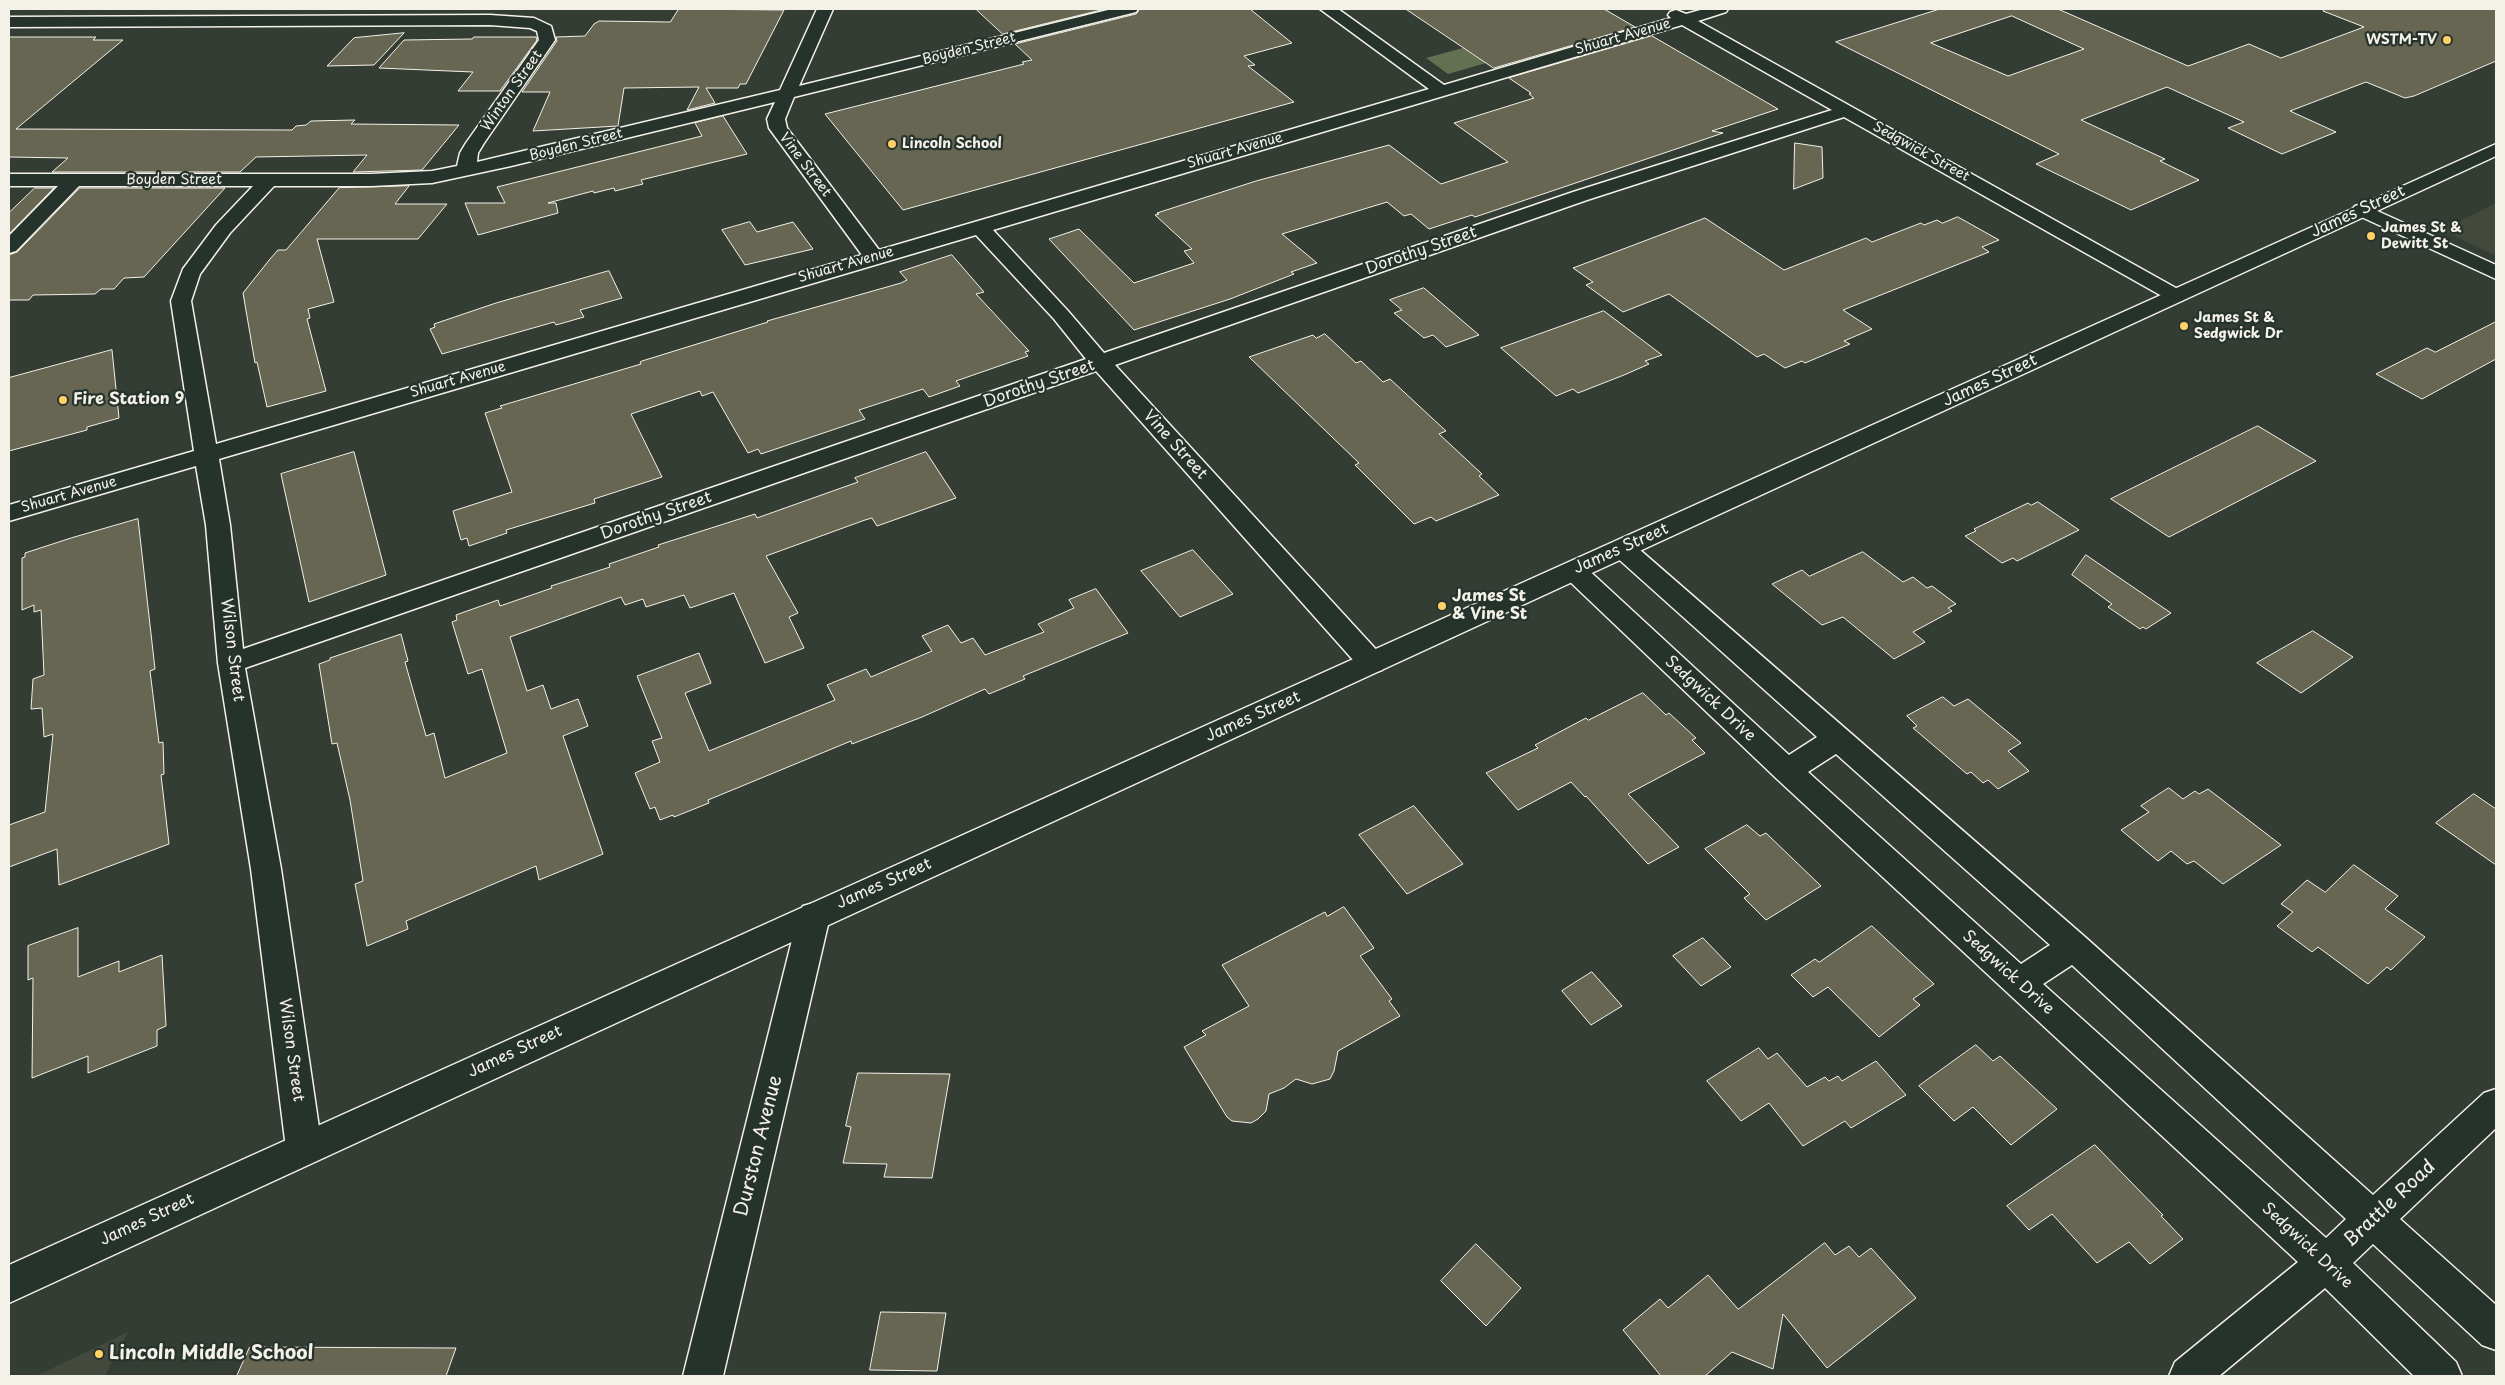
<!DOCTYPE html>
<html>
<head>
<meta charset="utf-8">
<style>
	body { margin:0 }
	#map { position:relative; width:2505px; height:1385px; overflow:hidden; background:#333d34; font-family:"Playpen Sans",sans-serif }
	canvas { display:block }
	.frame { position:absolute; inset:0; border:10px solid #f4f1e8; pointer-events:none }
</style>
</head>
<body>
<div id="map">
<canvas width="2505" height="1385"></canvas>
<div class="frame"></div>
</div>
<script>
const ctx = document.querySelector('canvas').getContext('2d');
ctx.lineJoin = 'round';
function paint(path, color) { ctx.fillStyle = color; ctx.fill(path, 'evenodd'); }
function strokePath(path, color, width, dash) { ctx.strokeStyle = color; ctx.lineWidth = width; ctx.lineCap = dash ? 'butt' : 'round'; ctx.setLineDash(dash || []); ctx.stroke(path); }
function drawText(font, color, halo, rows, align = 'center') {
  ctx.font = font + ' "Playpen Sans",sans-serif'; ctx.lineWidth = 4.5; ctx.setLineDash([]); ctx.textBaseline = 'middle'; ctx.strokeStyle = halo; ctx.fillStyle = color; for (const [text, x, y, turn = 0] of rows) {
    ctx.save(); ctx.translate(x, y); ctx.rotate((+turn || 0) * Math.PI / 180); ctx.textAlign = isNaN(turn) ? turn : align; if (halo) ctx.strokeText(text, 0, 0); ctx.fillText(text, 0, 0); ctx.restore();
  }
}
paint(new Path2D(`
	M 2496,203 L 2496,256 L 2442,230 Z
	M 128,1332 L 105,1376 L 36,1376 Z`), '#43493d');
paint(new Path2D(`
	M 1463,48 L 1486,63 L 1448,74 L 1426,58 Z`), '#637052');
const building = new Path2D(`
	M 679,9 L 784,10 L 746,84 L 740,84 L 738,88 L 706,88 L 715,103 L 687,110 L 699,87 L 624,88 L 618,126 L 533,131 L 550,92 L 522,92 L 557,41 L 556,37 L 585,36 L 594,24 L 599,21 L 670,22 Z
	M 976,9 L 1105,9 L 1003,34 Z
	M 1140,9 L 1250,9 L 1292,43 L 1244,56 L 1255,65 L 1248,66 L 1294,102 L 903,210 L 825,114 L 1024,64 L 1022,62 L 1032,60 L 1015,44 L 1136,14 Z
	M 1406,9 L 1604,9 L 1635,27 L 1494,68 Z
	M 1940,9 L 2058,9 L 2188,66 L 2249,44 L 2281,58 L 2364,27 L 2323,11 L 2324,9 L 2496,9 L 2496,61 L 2414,96 L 2405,98 L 2366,82 L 2290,111 L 2336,132 L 2282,154 L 2228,128 L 2244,122 L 2167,87 L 2081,120 L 2165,159 L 2160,161 L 2199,180 L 2131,210 L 2036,164 L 2059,154 L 1836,42 ZM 2012,16 L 2084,49 L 2008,76 L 1931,43 Z
	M 404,33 L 374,65 L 327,66 L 354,38 Z
	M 1652,36 L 1778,109 L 1712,131 L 1723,133 L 1676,149 L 1475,217 L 1472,215 L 1429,229 L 1411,214 L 1404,216 L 1387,202 L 1282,234 L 1317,263 L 1291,272 L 1294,274 L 1230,299 L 1134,330 L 1049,239 L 1079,229 L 1134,283 L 1194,263 L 1184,251 L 1192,249 L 1155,215 L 1159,214 L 1157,213 L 1256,181 L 1389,145 L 1441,184 L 1508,162 L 1454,123 L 1534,98 L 1529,94 L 1531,93 L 1509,78 Z
	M 9,37 L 96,37 L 93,40 L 123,40 L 16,129 L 292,130 L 296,126 L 306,125 L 311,121 L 355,120 L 351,124 L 459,125 L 422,170 L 353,172 L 367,155 L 256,157 L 240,172 L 52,172 L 68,158 L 9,157 Z
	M 474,37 L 536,37 L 537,40 L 500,91 L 458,91 L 473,72 L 379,68 L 404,40 L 472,39 Z
	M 723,116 L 747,154 L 641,180 L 643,184 L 615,191 L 614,188 L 594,193 L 593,191 L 548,203 L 556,203 L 558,213 L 478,235 L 465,203 L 505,203 L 497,187 L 702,136 L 695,123 Z
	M 1795,143 L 1822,147 L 1823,178 L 1794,189 Z
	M 409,186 L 395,204 L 447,204 L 418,239 L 317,239 L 334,302 L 308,309 L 310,318 L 307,319 L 326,391 L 267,407 L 257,362 L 255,363 L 243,293 L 270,259 L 278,250 L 286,250 L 339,188 Z
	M 35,188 L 54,188 L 9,234 L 9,213 Z
	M 80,188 L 225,188 L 144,277 L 124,278 L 114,289 L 101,289 L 95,294 L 33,295 L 29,300 L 9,300 L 9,255 L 17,252 Z
	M 1958,217 L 1999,240 L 1982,247 L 1989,252 L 1843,310 L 1872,329 L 1844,341 L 1850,344 L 1805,363 L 1802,361 L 1785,368 L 1764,354 L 1757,357 L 1669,294 L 1623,312 L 1586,285 L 1593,282 L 1573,268 L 1705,218 L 1784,270 L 1866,238 L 1872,242 L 1921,223 L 1924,225 L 1937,220 L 1942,223 Z
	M 750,222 L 757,232 L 793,222 L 813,249 L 745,265 L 722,230 Z
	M 952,255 L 984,292 L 976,294 L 1029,351 L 1025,352 L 1028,356 L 956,381 L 960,386 L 929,397 L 923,389 L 859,410 L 865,419 L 761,454 L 758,449 L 748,453 L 713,392 L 702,396 L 700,391 L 631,414 L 662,477 L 594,499 L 595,503 L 506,530 L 507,533 L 469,546 L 467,538 L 461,540 L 453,511 L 512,492 L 485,413 L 502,408 L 500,406 L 641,364 L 640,362 L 642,361 L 768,322 L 767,321 L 901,283 L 907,280 L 900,272 Z
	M 609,271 L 622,298 L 580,310 L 584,317 L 556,325 L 554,322 L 442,354 L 430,329 L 435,327 L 434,324 L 496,303 Z
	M 1424,288 L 1479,335 L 1446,347 L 1433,335 L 1424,338 L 1394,313 L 1402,310 L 1390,300 Z
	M 1604,311 L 1662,355 L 1645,361 L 1649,364 L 1624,375 L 1578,393 L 1573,389 L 1556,396 L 1501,348 Z
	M 2496,322 L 2496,359 L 2422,399 L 2376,374 L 2427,348 L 2435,352 Z
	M 1325,334 L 1356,363 L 1361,361 L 1383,382 L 1390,379 L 1446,431 L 1439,434 L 1482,474 L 1479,476 L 1499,495 L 1436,521 L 1431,517 L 1414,524 L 1355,465 L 1359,463 L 1249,357 L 1313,335 L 1316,338 Z
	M 112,350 L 119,418 L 87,427 L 87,430 L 9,451 L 9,378 Z
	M 2258,426 L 2316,461 L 2169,537 L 2111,499 Z
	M 354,452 L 386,575 L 309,602 L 281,474 Z
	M 926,452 L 956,498 L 877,526 L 872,518 L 865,520 L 766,556 L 798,613 L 789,617 L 804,648 L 765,663 L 734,593 L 690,608 L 684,595 L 646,607 L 643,599 L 625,605 L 621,597 L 510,637 L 527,691 L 543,685 L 551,709 L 578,699 L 588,726 L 563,736 L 603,854 L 539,880 L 536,866 L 406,921 L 408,929 L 367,946 L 355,884 L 363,881 L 350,800 L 337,743 L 332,744 L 319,664 L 330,660 L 330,658 L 401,634 L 408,661 L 405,662 L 426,736 L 434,733 L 445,778 L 507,753 L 482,669 L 468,674 L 452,622 L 457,620 L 456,615 L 498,600 L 500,606 L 552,588 L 551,586 L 610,567 L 609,564 L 659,547 L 658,545 L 755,514 L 757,518 L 858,482 L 855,478 Z
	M 2038,502 L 2079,530 L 2017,561 L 2013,558 L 2002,563 L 1965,536 L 1976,531 L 1974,529 L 2028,503 L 2031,505 Z
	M 138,519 L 155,669 L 150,671 L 159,743 L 163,742 L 164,774 L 161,775 L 169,844 L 59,885 L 57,849 L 9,867 L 9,825 L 45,812 L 53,734 L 44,737 L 42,708 L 31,709 L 33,679 L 44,675 L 41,610 L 34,612 L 34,605 L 22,610 L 22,558 L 25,557 L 25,553 L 71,538 Z
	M 1193,550 L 1233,594 L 1180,617 L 1141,571 Z
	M 1863,552 L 1903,582 L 1913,577 L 1927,588 L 1932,586 L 1956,604 L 1948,608 L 1952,611 L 1913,632 L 1925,642 L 1894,659 L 1843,617 L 1822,625 L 1772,584 L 1802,570 L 1809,576 Z
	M 2086,555 L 2171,613 L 2146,629 L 2143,627 L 2140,629 L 2108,607 L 2112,604 L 2072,575 Z
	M 1096,589 L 1128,633 L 1023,676 L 1025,679 L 989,694 L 985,689 L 922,717 L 852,744 L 851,741 L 708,800 L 709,803 L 674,817 L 673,815 L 660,820 L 655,807 L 650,809 L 635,773 L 660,762 L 652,741 L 662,738 L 637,676 L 699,653 L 711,683 L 685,693 L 709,751 L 835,700 L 827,685 L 866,669 L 871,677 L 932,651 L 922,636 L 948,625 L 961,643 L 973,638 L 985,655 L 1044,632 L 1038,624 L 1074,608 L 1069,600 Z
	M 2313,631 L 2353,657 L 2301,693 L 2257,663 Z
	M 1643,693 L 1666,715 L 1669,713 L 1696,738 L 1692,740 L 1705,753 L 1628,794 L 1679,847 L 1648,864 L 1586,796 L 1585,797 L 1571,782 L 1518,810 L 1486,773 L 1538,748 L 1535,745 L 1586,718 L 1588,720 Z
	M 1943,697 L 1954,706 L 1968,699 L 2021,743 L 2008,751 L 2029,771 L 1998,789 L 1988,780 L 1983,783 L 1971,772 L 1967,774 L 1913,728 L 1917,726 L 1907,716 Z
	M 2169,788 L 2183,799 L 2195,791 L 2199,794 L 2208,789 L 2281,845 L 2223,884 L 2194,861 L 2187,864 L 2171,851 L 2158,861 L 2121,830 L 2149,812 L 2141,806 Z
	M 2474,794 L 2496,809 L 2496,865 L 2436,823 Z
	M 1414,806 L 1463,864 L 1407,894 L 1359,835 Z
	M 1747,825 L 1760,836 L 1766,833 L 1821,886 L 1766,920 L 1744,898 L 1750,894 L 1705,849 Z
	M 2354,865 L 2398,896 L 2385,909 L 2425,937 L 2391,970 L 2387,967 L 2368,984 L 2318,947 L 2312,952 L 2277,926 L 2293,912 L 2281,904 L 2307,880 L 2325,892 Z
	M 1344,907 L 1374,948 L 1360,956 L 1392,999 L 1389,1001 L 1400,1016 L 1338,1051 L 1334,1071 L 1330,1079 L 1312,1084 L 1296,1079 L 1284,1088 L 1269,1094 L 1266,1111 L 1258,1119 L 1251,1123 L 1232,1121 L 1227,1117 L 1184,1047 L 1206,1035 L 1202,1031 L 1249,1006 L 1222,965 L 1325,912 L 1327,916 Z
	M 1872,926 L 1934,984 L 1913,999 L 1920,1005 L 1879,1037 L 1828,987 L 1813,997 L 1791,975 L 1815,959 L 1819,962 Z
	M 78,928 L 78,977 L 119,961 L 119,972 L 162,955 L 166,1026 L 157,1030 L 157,1046 L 88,1073 L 88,1056 L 32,1078 L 33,978 L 28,980 L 28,946 Z
	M 1703,938 L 1731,967 L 1701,986 L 1673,956 Z
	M 1592,972 L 1622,1006 L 1591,1025 L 1562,991 Z
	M 1976,1045 L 1993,1061 L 2000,1056 L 2057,1109 L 2011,1145 L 1973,1107 L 1954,1121 L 1919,1086 Z
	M 1759,1048 L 1768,1059 L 1777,1053 L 1807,1087 L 1825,1077 L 1829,1081 L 1838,1076 L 1842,1081 L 1876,1061 L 1906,1095 L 1851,1128 L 1845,1121 L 1803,1146 L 1769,1103 L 1741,1121 L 1707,1081 Z
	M 858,1073 L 950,1074 L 932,1178 L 884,1177 L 887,1164 L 843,1163 L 851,1127 L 846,1126 Z
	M 2095,1145 L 2163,1215 L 2161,1216 L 2183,1239 L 2150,1264 L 2129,1242 L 2097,1263 L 2052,1214 L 2029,1230 L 2007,1206 Z
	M 1825,1243 L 1835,1255 L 1849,1246 L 1859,1257 L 1871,1248 L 1916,1298 L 1827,1368 L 1783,1314 L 1773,1369 L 1732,1352 L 1705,1376 L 1661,1376 L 1623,1330 L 1660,1299 L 1668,1308 L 1708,1275 L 1738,1309 Z
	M 1476,1244 L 1521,1288 L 1486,1326 L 1441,1281 Z
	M 881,1312 L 946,1313 L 937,1371 L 870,1370 Z
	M 250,1347 L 456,1348 L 446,1376 L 237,1376 Z`);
paint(building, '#676652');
strokePath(building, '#f4f1e8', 1);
const minor = new Path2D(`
	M 817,9 L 833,9 L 799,86 L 1112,9 L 1138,9 L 1136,12 L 794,97 L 785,119 L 787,128 L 879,250 L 1429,89 L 1320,9 L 1338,9 L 1444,85 L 1671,18 L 1668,15 L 1670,12 L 1676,10 L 1686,14 L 1704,9 L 1728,9 L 1726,12 L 1698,21 L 2183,292 L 2186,296 L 2183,300 L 2176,302 L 2169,300 L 1844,117 L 1587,200 L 1115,365 L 1382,656 L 1385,663 L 1382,670 L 1372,673 L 1362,670 L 1096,371 L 245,668 L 281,869 L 322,1148 L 317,1160 L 304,1165 L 291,1160 L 286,1148 L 251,869 L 218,663 L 206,525 L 196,466 L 9,521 L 9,505 L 194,451 L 171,301 L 183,269 L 216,225 L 253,186 L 79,186 L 16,251 L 9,253 L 9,236 L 58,186 L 9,186 L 9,174 L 371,174 L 432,171 L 457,166 L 460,153 L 466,143 L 539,40 L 537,31 L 530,28 L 490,25 L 9,27 L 9,17 L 490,15 L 534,18 L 551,26 L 555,40 L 484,143 L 478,153 L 477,162 L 780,90 ZM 1682,25 L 1832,110 L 1573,192 L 1104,353 L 1068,311 L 993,230 ZM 775,102 L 767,119 L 769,128 L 862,255 L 216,444 L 191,301 L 200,274 L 230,233 L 274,186 L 371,186 L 432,183 L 511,166 ZM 976,235 L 1054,319 L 1086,359 L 243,649 L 230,525 L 219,459 Z
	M 2362,204 L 2496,265 L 2496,279 L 2355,214 L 2352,210 L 2355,206 Z
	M 1623,540 L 1632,543 L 2085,937 L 2373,1195 L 2484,1093 L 2496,1089 L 2496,1128 L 2400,1219 L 2496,1305 L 2496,1350 L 2482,1345 L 2373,1244 L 2353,1263 L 2456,1362 L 2462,1376 L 2414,1376 L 2325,1288 L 2219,1376 L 2169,1376 L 2175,1362 L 2298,1262 L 1777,779 L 1565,577 L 1561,571 L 1565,565 L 1574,562 L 1583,565 L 1789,755 L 1817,737 L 1614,555 L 1610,549 L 1614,543 ZM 1836,754 L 2050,945 L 2021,964 L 1808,772 ZM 2072,965 L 2346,1219 L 2326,1238 L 2043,984 Z
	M 814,903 L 825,906 L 830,916 L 723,1376 L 683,1376 L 798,916 L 803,906 Z`);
const major = new Path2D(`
	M 2496,144 L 2496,156 L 9,1303 L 9,1265 Z`);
strokePath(minor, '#f4f1e8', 3);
strokePath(major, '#f4f1e8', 3);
paint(minor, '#26332d');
paint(major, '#26332d');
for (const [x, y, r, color] of [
	[2447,40,5,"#ffd166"],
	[892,144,5,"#ffd166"],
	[2371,236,5,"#ffd166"],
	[2184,326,5,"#ffd166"],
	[63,400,5,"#ffd166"],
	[1442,606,5,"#ffd166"],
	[99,1354,5,"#ffd166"]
]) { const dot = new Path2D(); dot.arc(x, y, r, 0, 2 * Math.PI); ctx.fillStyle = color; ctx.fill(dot); strokePath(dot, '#26332d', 2); }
drawText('14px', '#f4f1e8', '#26332d', [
	["Shuart Avenue",1623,37,-16],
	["Boyden Street",969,49,-14],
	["Winton Street",512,91,-55],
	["Boyden Street",576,145,-14],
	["Shuart Avenue",1235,151,-16],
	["Sedgwick Street",1921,152,29],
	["Vine Street",805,165,53],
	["Boyden Street",174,180],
	["Shuart Avenue",846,265,-16],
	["Shuart Avenue",458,380,-16],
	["Shuart Avenue",69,495,-16]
]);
drawText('bold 14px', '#f4f1e8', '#26332d', [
	["WSTM-TV",2437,40,"right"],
	["Lincoln School",902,144],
	["James St &",2381,228],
	["Dewitt St",2381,244],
	["James St &",2194,318],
	["Sedgwick Dr",2194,334]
], 'left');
drawText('16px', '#f4f1e8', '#26332d', [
	["James Street",2358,212,-25],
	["Dorothy Street",1421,251,-19],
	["James Street",1990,381,-25],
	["Dorothy Street",1039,384,-19],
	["Vine Street",1175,445,48],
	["Dorothy Street",656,516,-19],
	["James Street",1621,549,-24],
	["Wilson Street",232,650,83],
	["Sedgwick Drive",1710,699,43],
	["James Street",1253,717,-24],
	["James Street",884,884,-24],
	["Sedgwick Drive",2008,973,42],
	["Wilson Street",291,1050,82],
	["James Street",515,1052,-25],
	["James Street",147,1220,-25],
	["Sedgwick Drive",2307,1246,43]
]);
drawText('bold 16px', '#f4f1e8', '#26332d', [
	["Fire Station 9",73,400],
	["James St",1452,597],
	["& Vine St",1452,615]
], 'left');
drawText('19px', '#f4f1e8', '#26332d', [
	["Durston Avenue",759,1146,-76],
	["Brattle Road",2390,1204,-43]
]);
drawText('bold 19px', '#f4f1e8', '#26332d', [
	["Lincoln Middle School",109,1354]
], 'left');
</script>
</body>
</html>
